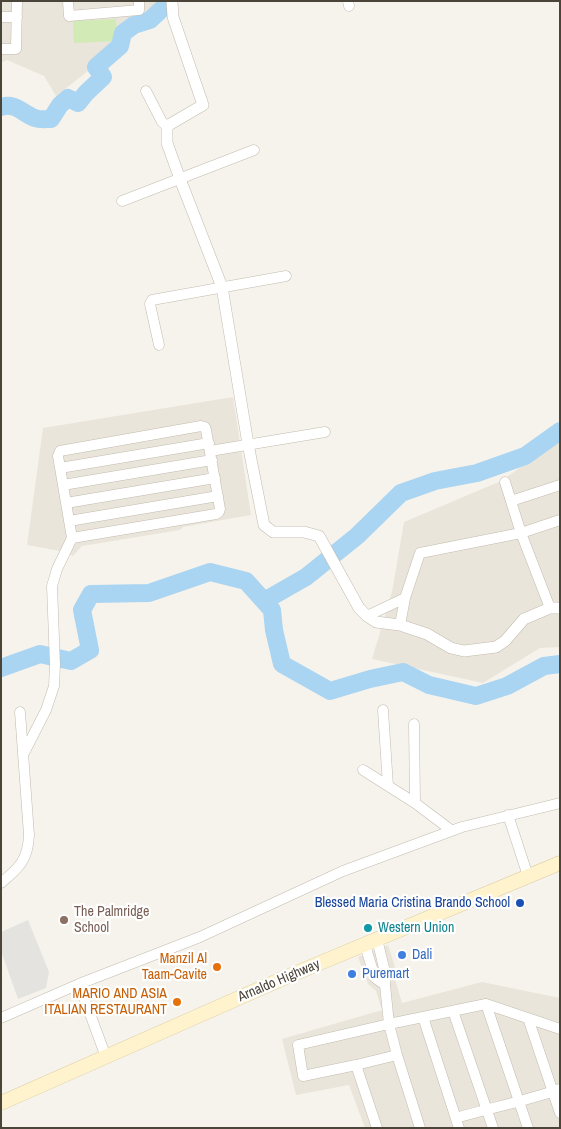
<!DOCTYPE html>
<html>
<head>
<meta charset="utf-8">
<style>
	body { margin:0 }
	#map { position:relative; width:561px; height:1129px; overflow:hidden; background:#f6f3ec; font-family:"Archivo Narrow",sans-serif }
	canvas { display:block }
	.frame { position:absolute; inset:0; border:2px solid #4b4439; pointer-events:none }
</style>
</head>
<body>
<div id="map">
<canvas width="561" height="1129"></canvas>
<div class="frame"></div>
</div>
<script>
const ctx = document.querySelector('canvas').getContext('2d');
ctx.lineJoin = 'round';
function paint(path, color) { ctx.fillStyle = color; ctx.fill(path, 'evenodd'); }
function strokePath(path, color, width, dash) { ctx.strokeStyle = color; ctx.lineWidth = width; ctx.lineCap = dash ? 'butt' : 'round'; ctx.setLineDash(dash || []); ctx.stroke(path); }
function drawText(font, color, halo, rows, align = 'center') {
  ctx.font = font + ' "Archivo Narrow",sans-serif'; ctx.lineWidth = 4.5; ctx.setLineDash([]); ctx.textBaseline = 'middle'; ctx.strokeStyle = halo; ctx.fillStyle = color; for (const [text, x, y, turn = 0] of rows) {
    ctx.save(); ctx.translate(x, y); ctx.rotate((+turn || 0) * Math.PI / 180); ctx.textAlign = isNaN(turn) ? turn : align; if (halo) ctx.strokeText(text, 0, 0); ctx.fillText(text, 0, 0); ctx.restore();
  }
}
paint(new Path2D(`
	M 1,1 L 174,1 L 158,10 L 120,46 L 56,96 L 44,76 L 7,60 L 1,63 Z
	M 233,397 L 251,515 L 183,527 L 180,530 L 82,546 L 73,556 L 60,551 L 27,545 L 43,428 Z
	M 560,439 L 560,647 L 540,648 L 483,683 L 372,659 L 392,592 L 404,522 L 501,481 Z
	M 388,945 L 395,967 L 394,976 L 402,1003 L 482,982 L 560,998 L 560,1128 L 365,1128 L 349,1085 L 296,1095 L 282,1039 L 382,1010 L 376,991 L 368,984 L 358,957 Z`), '#eae5da');
paint(new Path2D(`
	M 116,19 L 117,41 L 74,43 L 73,21 Z`), '#d2eab5');
paint(new Path2D(`
	M 28,920 L 49,972 L 46,988 L 18,999 L 1,951 L 1,932 Z`), '#e5e3e0');
strokePath(new Path2D(`
	M 1,107 C 16,102 23,114 35,118 C 40,120 46,119 51,119 L 60,105 L 68,98 L 78,103 L 86,93 L 103,77 L 96,67 L 120,46 L 123,33 L 134,25 L 150,20 L 164,7 L 169,1
	M 264,601 L 306,577 L 357,536 L 401,493 L 435,481 L 477,473 L 525,456 L 560,431
	M 1,668 L 40,654 L 71,661 L 90,650 L 82,610 L 91,594 L 149,593 L 210,572 L 246,581 L 272,610 L 274,630 L 282,664 L 330,691 L 370,679 L 403,672 L 429,685 L 476,696 L 507,686 L 544,666 L 560,664`), '#a9d4f2', 18);
const minor = new Path2D(`
	M 68,1 L 69,16 L 139,10 L 139,1
	M 348,1 L 349,6
	M 1,17 L 17,17
	M 1,49 L 16,49 L 17,1
	M 146,91 L 162,122 L 167,126
	M 122,201 L 254,150
	M 159,345 L 150,304 L 152,300 L 286,276
	M 201,426 L 205,427 L 206,430 L 220,509 L 219,512 L 216,514 L 72,538 L 58,456 L 60,451 Z
	M 210,451 L 325,432
	M 60,468 L 209,443
	M 505,482 L 521,533 L 550,608
	M 63,485 L 212,460
	M 511,501 L 560,485
	M 66,503 L 215,478
	M 69,521 L 218,496
	M 367,616 L 405,598
	M 400,625 L 405,598 L 420,553 L 521,533 L 560,520
	M 383,710 L 388,786
	M 414,724 L 415,803
	M 23,755 L 46,710 L 54,686 L 55,665 L 52,586 L 57,569 L 72,538
	M 363,770 L 415,803 L 451,830
	M 508,815 L 528,876
	M 1,883 C 19,868 28,860 29,835 L 20,712
	M 377,939 L 386,976 L 385,985 L 389,1024 L 397,1055 L 420,1128
	M 365,945 L 375,978 L 385,985
	M 79,984 L 106,1057
	M 486,1004 L 528,1128
	M 453,1011 L 493,1128
	M 423,1017 L 459,1128
	M 1,1018 L 79,984 L 200,937 L 343,871 L 462,827 L 560,803
	M 528,1018 L 560,1113
	M 397,1055 L 356,1065 L 303,1076 L 298,1045 L 389,1024 L 486,1004 L 560,1029
	M 356,1065 L 377,1128
	M 456,1118 C 490,1108 526,1101 560,1089`);
const tertiary = new Path2D(`
	M 172,1 L 173,17 L 203,105 L 167,126 L 167,143 L 180,179 L 222,287 L 248,444 L 264,525 L 273,532 L 304,532 L 319,536 L 359,608 L 367,616 L 376,622 L 400,625 L 427,634 L 451,648 L 464,651 L 496,647 L 505,641 L 524,619 L 550,608 L 560,608`);
const secondary = new Path2D(`
	M 1,1103 L 284,978 L 560,863`);
strokePath(minor, '#c2bbae', 11);
strokePath(tertiary, '#c2bbae', 12);
strokePath(secondary, '#d6c79b', 15);
strokePath(minor, '#fff', 10);
strokePath(tertiary, '#fff', 11);
strokePath(secondary, '#fff3cd', 14);
for (const [x, y, r, color] of [
	[520,903,5,"#1a4fb4"],
	[64,920,5,"#8d6e63"],
	[368,928,5,"#0f9aa8"],
	[402,955,5,"#3f7fe0"],
	[217,967,5,"#e8710a"],
	[352,974,5,"#3f7fe0"],
	[177,1002,5,"#e8710a"]
]) { const dot = new Path2D(); dot.arc(x, y, r, 0, 2 * Math.PI); ctx.fillStyle = color; ctx.fill(dot); strokePath(dot, '#fff', 2); }
drawText('14px', '#164399', '#fff', [
	["Blessed Maria Cristina Brando School",510,903]
], 'right');
drawText('14px', '#785e54', '#fff', [
	["The Palmridge",74,912],
	["School",74,928]
], 'left');
drawText('14px', '#0d838f', '#fff', [
	["Western Union",378,928]
], 'left');
drawText('14px', '#366cbe', '#fff', [
	["Dali",412,955],
	["Puremart",362,974]
], 'left');
drawText('14px', '#c56008', '#fff', [
	["Manzil Al",207,959],
	["Taam-Cavite",207,975],
	["MARIO AND ASIA",167,994],
	["ITALIAN RESTAURANT",167,1010]
], 'right');
drawText('14px', '#4b4439', '#fff', [
	["Arnaldo Highway",279,981,-23]
]);
</script>
</body>
</html>
